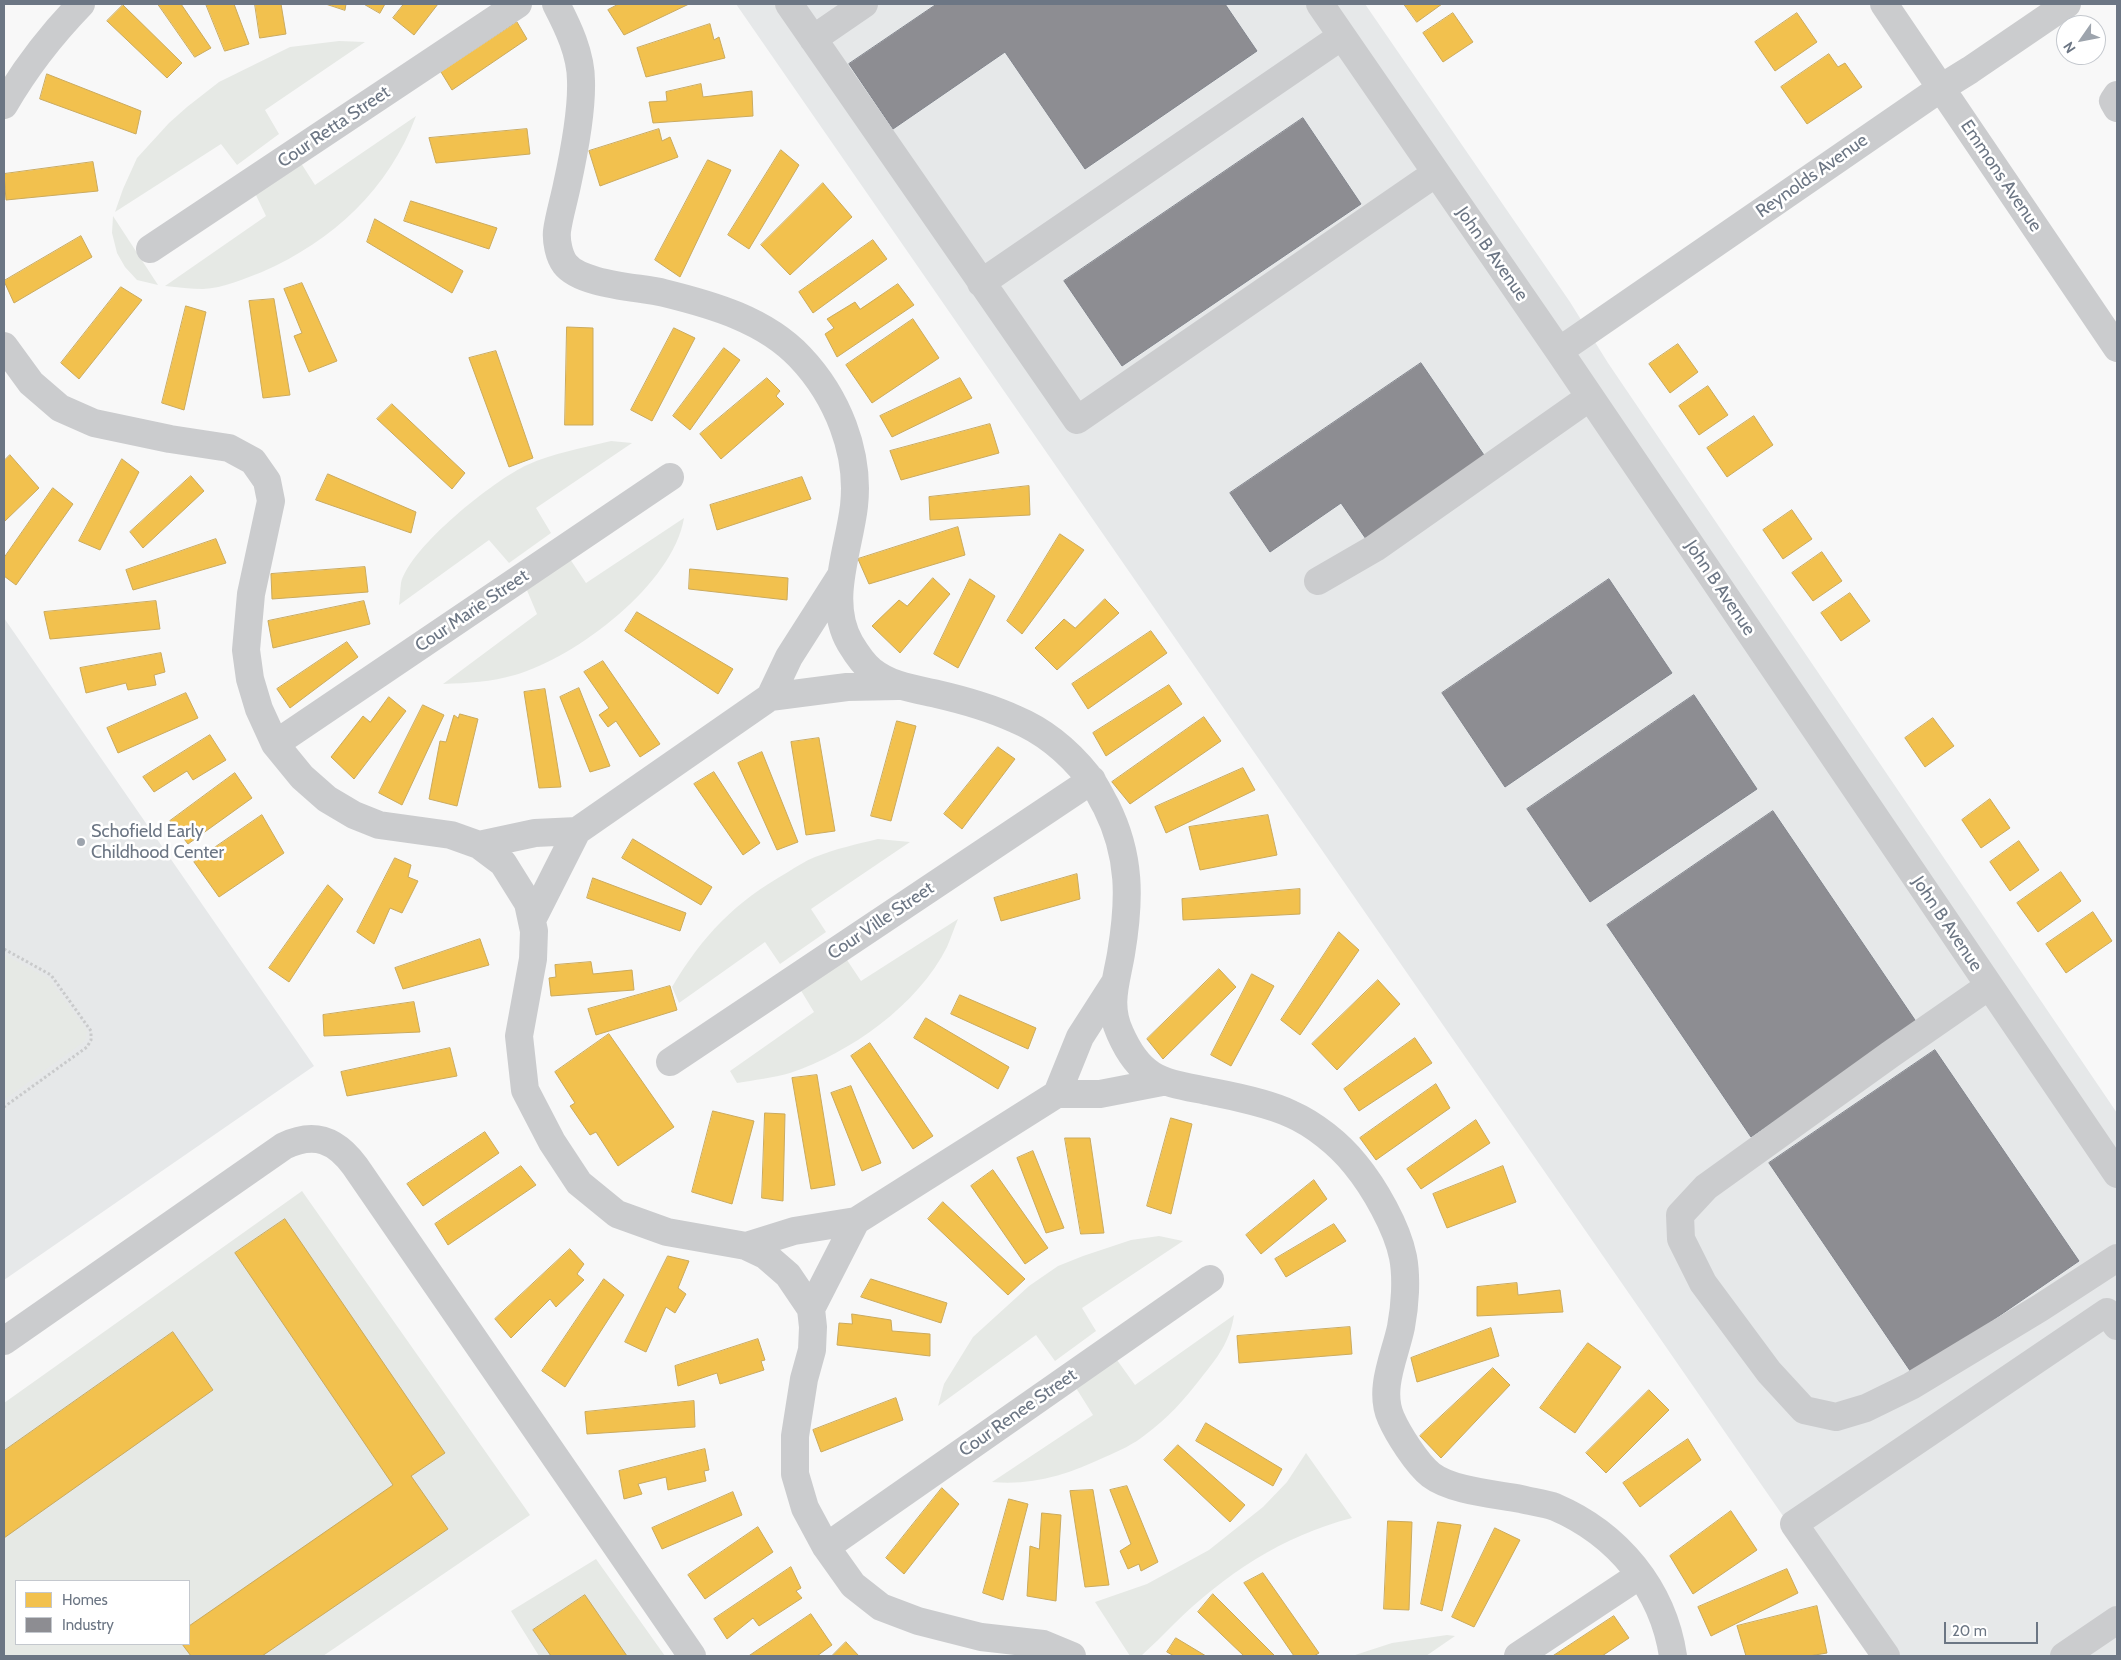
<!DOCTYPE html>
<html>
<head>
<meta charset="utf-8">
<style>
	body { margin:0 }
	#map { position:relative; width:2121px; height:1660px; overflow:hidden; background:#f8f8f8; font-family:Cabin,sans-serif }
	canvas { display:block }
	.frame { position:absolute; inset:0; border:5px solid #6c7684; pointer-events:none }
	.legend { position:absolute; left:15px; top:1580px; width:175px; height:65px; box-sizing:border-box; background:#fff; border:1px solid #c4c8ce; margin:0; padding:6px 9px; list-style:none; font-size:15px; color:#6c7684 }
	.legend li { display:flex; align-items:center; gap:10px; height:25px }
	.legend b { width:25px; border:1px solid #c4c8ce }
	.north { position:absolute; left:2056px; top:15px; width:50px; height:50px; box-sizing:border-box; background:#fff; border:1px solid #c4c8ce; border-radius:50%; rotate:237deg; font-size:14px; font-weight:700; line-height:20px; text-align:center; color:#6c7684 }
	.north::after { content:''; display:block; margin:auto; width:18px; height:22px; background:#9da4ad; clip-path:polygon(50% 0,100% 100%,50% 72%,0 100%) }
	.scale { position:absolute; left:1944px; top:1622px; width:94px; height:22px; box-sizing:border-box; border:2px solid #6c7684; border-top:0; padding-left:6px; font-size:15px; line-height:18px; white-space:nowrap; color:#6c7684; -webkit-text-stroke:4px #fff; paint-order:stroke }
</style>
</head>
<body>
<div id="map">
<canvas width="2121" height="1660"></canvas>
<div class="frame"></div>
<ul class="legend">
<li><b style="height:14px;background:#f2c14e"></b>Homes</li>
<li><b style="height:14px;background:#8d8d92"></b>Industry</li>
</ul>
<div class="north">N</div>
<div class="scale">20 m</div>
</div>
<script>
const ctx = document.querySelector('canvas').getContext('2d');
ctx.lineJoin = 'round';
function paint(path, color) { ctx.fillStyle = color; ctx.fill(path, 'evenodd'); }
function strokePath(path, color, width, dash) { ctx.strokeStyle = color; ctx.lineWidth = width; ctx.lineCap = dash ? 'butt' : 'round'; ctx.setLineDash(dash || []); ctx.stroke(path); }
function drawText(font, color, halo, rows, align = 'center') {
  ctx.font = font + ' Cabin,sans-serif'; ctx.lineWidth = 5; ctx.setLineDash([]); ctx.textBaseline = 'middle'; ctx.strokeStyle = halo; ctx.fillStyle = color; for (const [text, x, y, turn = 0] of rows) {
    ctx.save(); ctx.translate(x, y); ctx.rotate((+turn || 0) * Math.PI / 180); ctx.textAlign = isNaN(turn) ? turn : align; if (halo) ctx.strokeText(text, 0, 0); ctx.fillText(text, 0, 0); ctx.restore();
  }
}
paint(new Path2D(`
	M 736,4 L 1365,4 L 1570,302 L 1608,363 L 2117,1113 L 2117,1656 L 1880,1656 Z
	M 4,618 L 314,1066 L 4,1280 Z`), '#e6e8e9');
paint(new Path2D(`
	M 339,41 L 365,42 L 265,110 L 279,134 L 237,165 L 221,144 L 115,212 L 123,189 L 137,158 L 169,123 L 187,107 L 219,82 L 290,47 Z
	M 416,116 C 389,189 333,241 262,272 C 243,279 224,288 203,289 C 191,289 178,287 165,286 L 266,216 L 253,189 L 299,160 L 315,185 Z
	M 113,216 L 158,285 L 137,280 L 125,267 L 117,253 L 112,233 Z
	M 611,441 L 632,443 L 536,508 L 551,533 L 509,563 L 489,540 L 399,605 C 400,598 400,590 401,583 C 410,547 494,480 527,465 C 553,453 583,448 611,441 Z
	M 684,518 C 673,584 577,657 515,675 C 491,682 468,683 443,684 L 537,614 L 526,588 L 570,559 L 586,583 Z
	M 878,839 L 910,842 L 811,909 L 826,932 L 780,964 L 765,942 L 679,1003 L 672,987 C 703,935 735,902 788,872 C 796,867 805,861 815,857 C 835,849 857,844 878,839 Z
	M 958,919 C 954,928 951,938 947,947 C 918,1005 850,1053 790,1073 C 773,1078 754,1080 737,1083 L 730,1071 L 814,1012 L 800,989 L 845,957 L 861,981 Z
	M 4,954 L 49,979 L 87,1031 L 85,1041 L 4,1100 Z
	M 302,1191 L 530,1515 L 323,1656 L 4,1656 L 4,1403 ZM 16,1581 L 189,1581 L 189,1644 L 16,1644 Z
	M 1159,1236 L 1183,1241 L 1082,1308 L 1096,1331 L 1055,1361 L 1036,1335 L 938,1406 L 944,1384 L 973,1337 L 1029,1286 L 1058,1266 L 1083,1256 L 1131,1240 Z
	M 1234,1315 C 1230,1342 1217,1358 1201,1378 C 1185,1399 1167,1419 1145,1435 C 1134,1444 1119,1451 1105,1457 C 1069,1474 1033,1486 992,1482 L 1093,1415 L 1076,1388 L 1117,1360 L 1135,1385 Z
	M 1306,1453 L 1352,1518 C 1282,1536 1225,1574 1174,1624 C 1163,1635 1152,1646 1141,1656 L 1130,1656 L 1095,1602 L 1147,1584 L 1209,1550 L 1263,1507 L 1287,1482 Z
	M 596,1559 L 665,1656 L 539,1656 L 511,1611 Z
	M 1447,1635 L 1455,1636 L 1426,1656 L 1352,1656 L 1392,1643 Z`), '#e6e9e5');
const homes = new Path2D(`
	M 158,4 L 181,4 L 211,48 L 195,57 Z
	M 206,4 L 234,4 L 249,44 L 225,51 Z
	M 255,4 L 281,4 L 286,34 L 260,38 Z
	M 326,4 L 346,4 L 345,10 Z
	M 364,4 L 385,4 L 380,13 Z
	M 404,4 L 438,4 L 414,35 L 393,18 Z
	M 619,4 L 689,4 L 624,35 L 608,10 Z
	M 1404,4 L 1442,4 L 1417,22 Z
	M 123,5 L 182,63 L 167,78 L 107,21 Z
	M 1453,13 L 1473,42 L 1443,62 L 1423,33 Z
	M 1797,13 L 1817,42 L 1775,71 L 1755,42 Z
	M 517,22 L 527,39 L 452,90 L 441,72 Z
	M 710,24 L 714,40 L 719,37 L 725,58 L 646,77 L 637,48 Z
	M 1829,54 L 1838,67 L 1845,63 L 1862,87 L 1807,124 L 1781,87 Z
	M 47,74 L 141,111 L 136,134 L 40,99 Z
	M 701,84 L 703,97 L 752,91 L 753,116 L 653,123 L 649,102 L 667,101 L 666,92 Z
	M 527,129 L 530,154 L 436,163 L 429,138 Z
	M 659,129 L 662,141 L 670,137 L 678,157 L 600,186 L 589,151 Z
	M 781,150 L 799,165 L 749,249 L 728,235 Z
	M 708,160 L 731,170 L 680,277 L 655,260 Z
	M 93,162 L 98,191 L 6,200 L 4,174 Z
	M 823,183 L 852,217 L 790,275 L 761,245 Z
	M 411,201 L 497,228 L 489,249 L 404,221 Z
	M 375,219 L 463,271 L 452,293 L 367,242 Z
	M 81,236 L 92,257 L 14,303 L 4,281 Z
	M 873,240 L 887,259 L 813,313 L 799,292 Z
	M 302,283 L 337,361 L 309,372 L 294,336 L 302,333 L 284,289 Z
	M 898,284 L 914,305 L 837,357 L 825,334 L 834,328 L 827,319 L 855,302 L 860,309 Z
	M 121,287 L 142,300 L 79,379 L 61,363 Z
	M 274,299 L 290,395 L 263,398 L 249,301 Z
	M 186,306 L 206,312 L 184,410 L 162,403 Z
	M 913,319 L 939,358 L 872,403 L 846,365 Z
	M 567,327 L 593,328 L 593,425 L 565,425 Z
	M 674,328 L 695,338 L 652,421 L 631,410 Z
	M 1678,344 L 1698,372 L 1670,393 L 1649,364 Z
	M 724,348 L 740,360 L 690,430 L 673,416 Z
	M 496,351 L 533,458 L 509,467 L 469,358 Z
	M 767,378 L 780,391 L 776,396 L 784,404 L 721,459 L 700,434 Z
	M 960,378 L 972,398 L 892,437 L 880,416 Z
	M 1708,386 L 1728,415 L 1699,435 L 1679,406 Z
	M 392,404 L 465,473 L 452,489 L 377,419 Z
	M 1754,416 L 1773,445 L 1727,477 L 1707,448 Z
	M 990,424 L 999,453 L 901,480 L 890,451 Z
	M 10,455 L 39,488 L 4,522 L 4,461 Z
	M 122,459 L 139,472 L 100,550 L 79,541 Z
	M 328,474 L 416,512 L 411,533 L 316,500 Z
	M 191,476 L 204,491 L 143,548 L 130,532 Z
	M 802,477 L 811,499 L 717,530 L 710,505 Z
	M 1029,486 L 1030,515 L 930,520 L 929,497 Z
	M 53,488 L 73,504 L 16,585 L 4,576 L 4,558 Z
	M 1792,510 L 1812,539 L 1783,559 L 1763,530 Z
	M 958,527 L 965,555 L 869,584 L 858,559 Z
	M 1060,534 L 1084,550 L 1022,634 L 1007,621 Z
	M 216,539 L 226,563 L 133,590 L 126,570 Z
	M 1822,552 L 1842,581 L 1813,601 L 1792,573 Z
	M 365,567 L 368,592 L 272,599 L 271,574 Z
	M 690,569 L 788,578 L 787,600 L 689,589 Z
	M 933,578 L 950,594 L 900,653 L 872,626 L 899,600 L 907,606 Z
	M 970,579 L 995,596 L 958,668 L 934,654 Z
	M 1850,593 L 1870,621 L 1841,641 L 1821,613 Z
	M 1105,599 L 1119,613 L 1057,670 L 1035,648 L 1064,619 L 1075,628 Z
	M 156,601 L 160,629 L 50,639 L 44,612 Z
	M 364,601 L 370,624 L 273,648 L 268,621 Z
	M 637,612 L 733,669 L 718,694 L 625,631 Z
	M 1151,631 L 1167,653 L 1088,709 L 1072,684 Z
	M 347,642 L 358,657 L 290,708 L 277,689 Z
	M 161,653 L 165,672 L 154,675 L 156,685 L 128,690 L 126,683 L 86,693 L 80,668 Z
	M 603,661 L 660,744 L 640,757 L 616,721 L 608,727 L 599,715 L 609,708 L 584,672 Z
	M 1169,685 L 1182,704 L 1106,756 L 1093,733 Z
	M 579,688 L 610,766 L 590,772 L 560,697 Z
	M 545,689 L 561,787 L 539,788 L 524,692 Z
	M 186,693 L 198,718 L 118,753 L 107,728 Z
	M 389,697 L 406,711 L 354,779 L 331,757 L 363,716 L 370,722 Z
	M 423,705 L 444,715 L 402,805 L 379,793 Z
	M 460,714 L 478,719 L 457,806 L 429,799 L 440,741 L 446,742 L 454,715 L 458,718 Z
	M 1204,717 L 1221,741 L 1130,804 L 1112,782 Z
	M 1933,718 L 1954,746 L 1925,767 L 1905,738 Z
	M 897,721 L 916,726 L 891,821 L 871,816 Z
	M 210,735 L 226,760 L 193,780 L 187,771 L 154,792 L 143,777 Z
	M 819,738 L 835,831 L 806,835 L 791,742 Z
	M 998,747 L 1015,759 L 962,829 L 944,814 Z
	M 762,752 L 798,842 L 777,850 L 738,763 Z
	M 1243,768 L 1255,790 L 1166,833 L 1155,807 Z
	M 714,772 L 760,843 L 743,855 L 694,784 Z
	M 235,773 L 252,798 L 188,844 L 170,821 Z
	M 1990,799 L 2010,828 L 1981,848 L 1962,820 Z
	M 262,815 L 284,853 L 219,897 L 194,862 Z
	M 1268,815 L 1277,855 L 1200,870 L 1189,827 Z
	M 633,839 L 712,887 L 701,905 L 622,858 Z
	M 2019,841 L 2039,870 L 2010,891 L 1990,862 Z
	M 395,858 L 411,865 L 408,877 L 418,881 L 402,913 L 390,908 L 374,944 L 357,932 Z
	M 2061,872 L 2081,901 L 2038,932 L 2017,903 Z
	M 1077,874 L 1080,899 L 1001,921 L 994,898 Z
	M 593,878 L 686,913 L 680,931 L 587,898 Z
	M 328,885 L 343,899 L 289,982 L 269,968 Z
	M 1300,889 L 1300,914 L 1183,920 L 1182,899 Z
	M 2093,912 L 2112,941 L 2066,973 L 2046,944 Z
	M 1339,932 L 1359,950 L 1300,1035 L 1281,1020 Z
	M 480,939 L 489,965 L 403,989 L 395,968 Z
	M 591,962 L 593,974 L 632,970 L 634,990 L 551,996 L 549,978 L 556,977 L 555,965 Z
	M 1219,969 L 1236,987 L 1163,1059 L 1147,1039 Z
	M 1252,974 L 1274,986 L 1231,1066 L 1211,1055 Z
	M 1378,980 L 1400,1004 L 1337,1070 L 1312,1044 Z
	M 670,986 L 677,1010 L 596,1035 L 588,1009 Z
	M 960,995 L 1036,1028 L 1028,1049 L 951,1014 Z
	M 414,1002 L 420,1032 L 324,1036 L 323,1015 Z
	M 926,1018 L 1009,1067 L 998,1089 L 914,1038 Z
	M 609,1034 L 674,1127 L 618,1166 L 596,1132 L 590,1135 L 570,1106 L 575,1103 L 555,1072 Z
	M 1415,1038 L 1432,1063 L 1359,1111 L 1344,1089 Z
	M 870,1043 L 933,1136 L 913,1149 L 851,1056 Z
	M 450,1048 L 457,1076 L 347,1096 L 341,1072 Z
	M 817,1075 L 835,1185 L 811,1189 L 792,1078 Z
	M 1436,1084 L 1450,1108 L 1376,1160 L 1360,1138 Z
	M 851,1086 L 881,1163 L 862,1171 L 831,1093 Z
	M 713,1111 L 754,1121 L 732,1204 L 692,1192 Z
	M 765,1113 L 785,1114 L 783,1201 L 762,1198 Z
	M 1171,1118 L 1192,1124 L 1171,1214 L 1147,1206 Z
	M 1476,1120 L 1490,1143 L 1421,1189 L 1407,1169 Z
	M 485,1132 L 499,1153 L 423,1206 L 407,1184 Z
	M 1065,1138 L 1090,1138 L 1104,1233 L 1081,1234 Z
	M 1033,1151 L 1064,1228 L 1046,1233 L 1017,1158 Z
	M 521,1166 L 536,1185 L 448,1245 L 435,1224 Z
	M 1503,1166 L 1516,1202 L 1447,1228 L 1433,1194 Z
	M 993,1170 L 1048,1248 L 1025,1264 L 971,1186 Z
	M 1314,1180 L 1327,1199 L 1261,1254 L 1246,1235 Z
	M 943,1202 L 1025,1279 L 1008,1295 L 928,1219 Z
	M 285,1219 L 445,1453 L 411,1476 L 448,1529 L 262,1656 L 191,1656 L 182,1644 L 189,1644 L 189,1626 L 393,1485 L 235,1253 Z
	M 1334,1224 L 1346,1241 L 1286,1277 L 1275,1259 Z
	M 570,1249 L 584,1264 L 577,1274 L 584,1280 L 556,1307 L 550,1299 L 511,1338 L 495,1319 Z
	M 668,1256 L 689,1261 L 678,1288 L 686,1294 L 675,1313 L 666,1307 L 646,1352 L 625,1342 Z
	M 604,1279 L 624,1295 L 565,1387 L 542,1371 Z
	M 871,1279 L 947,1303 L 941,1323 L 861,1297 Z
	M 1517,1283 L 1518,1295 L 1560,1290 L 1563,1312 L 1477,1316 L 1477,1287 Z
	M 852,1314 L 891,1320 L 892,1331 L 930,1334 L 930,1356 L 837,1345 L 839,1323 L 852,1324 Z
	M 1350,1327 L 1352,1354 L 1239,1363 L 1237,1336 Z
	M 1491,1328 L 1499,1356 L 1417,1382 L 1411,1358 Z
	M 173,1332 L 213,1390 L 4,1538 L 4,1451 Z
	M 758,1339 L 765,1360 L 761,1361 L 764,1370 L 720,1384 L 717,1373 L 678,1386 L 675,1366 Z
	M 1588,1343 L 1621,1367 L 1575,1433 L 1540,1408 Z
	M 1493,1368 L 1510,1385 L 1441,1458 L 1420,1436 Z
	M 1649,1390 L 1669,1410 L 1606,1473 L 1586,1453 Z
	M 896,1398 L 903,1420 L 821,1452 L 813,1430 Z
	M 694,1401 L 695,1427 L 587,1434 L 585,1412 Z
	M 1206,1423 L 1282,1469 L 1273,1486 L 1196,1441 Z
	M 1688,1439 L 1701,1460 L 1640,1507 L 1623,1483 Z
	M 1178,1445 L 1245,1505 L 1230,1522 L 1164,1460 Z
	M 705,1449 L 709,1470 L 704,1471 L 706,1481 L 668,1490 L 666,1477 L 638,1484 L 642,1494 L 624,1499 L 619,1471 Z
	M 1127,1486 L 1158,1562 L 1141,1571 L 1139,1564 L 1128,1569 L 1120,1551 L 1131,1544 L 1110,1490 Z
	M 942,1488 L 959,1504 L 904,1574 L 886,1558 Z
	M 1093,1490 L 1109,1585 L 1085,1587 L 1070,1491 Z
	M 733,1492 L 742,1515 L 662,1549 L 652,1528 Z
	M 1009,1499 L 1028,1504 L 1003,1600 L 983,1593 Z
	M 1731,1511 L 1757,1550 L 1693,1594 L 1670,1556 Z
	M 1042,1513 L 1061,1515 L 1056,1601 L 1027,1596 L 1030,1546 L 1039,1549 Z
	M 1388,1521 L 1412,1522 L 1409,1610 L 1384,1609 Z
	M 1438,1522 L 1461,1525 L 1442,1611 L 1421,1604 Z
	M 758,1527 L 773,1552 L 705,1599 L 688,1575 Z
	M 1495,1528 L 1520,1540 L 1474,1627 L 1452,1617 Z
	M 791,1567 L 801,1588 L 796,1591 L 802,1598 L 759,1626 L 753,1618 L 727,1639 L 714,1619 Z
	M 1787,1569 L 1798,1593 L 1711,1636 L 1698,1607 Z
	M 1263,1573 L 1319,1653 L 1314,1656 L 1294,1656 L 1244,1583 Z
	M 1213,1594 L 1275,1656 L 1244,1656 L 1198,1612 Z
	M 585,1595 L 627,1656 L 551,1656 L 533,1630 Z
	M 1817,1606 L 1827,1653 L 1809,1656 L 1746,1656 L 1737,1626 Z
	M 811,1614 L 832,1645 L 817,1656 L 749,1656 Z
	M 1614,1616 L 1629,1638 L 1602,1656 L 1553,1656 Z
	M 1176,1638 L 1206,1656 L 1174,1656 L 1167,1652 Z
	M 846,1642 L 859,1656 L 832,1656 Z`);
paint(homes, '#f2c14e');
strokePath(homes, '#caaa5e', 1);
const industry = new Path2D(`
	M 937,4 L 1225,4 L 1257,51 L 1085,169 L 1005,52 L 893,129 L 849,64 Z
	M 1303,118 L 1361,204 L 1122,366 L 1064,281 Z
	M 1421,363 L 1486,458 L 1366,539 L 1341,503 L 1270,552 L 1230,493 Z
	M 1609,579 L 1672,673 L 1505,787 L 1442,693 Z
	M 1694,695 L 1757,789 L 1590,902 L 1527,809 Z
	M 1773,811 L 1917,1023 L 1751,1137 L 1607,925 Z
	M 1935,1050 L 2079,1261 L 1913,1375 L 1769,1163 Z`);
paint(industry, '#8d8d92');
strokePath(industry, '#83868e', 1);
strokePath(new Path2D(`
	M 4,949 L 51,975 L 91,1031 L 91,1040 L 87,1047 L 4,1107`), '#c9cacb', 3, [2.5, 2.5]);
strokePath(new Path2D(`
	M 556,4 C 568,27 581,54 581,81 C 582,113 574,153 567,185 C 564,200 559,216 557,231 C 556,241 559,256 565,264 C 581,285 639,287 664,293 C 713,305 765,320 800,357 C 837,396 860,452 854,506 C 849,550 826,602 850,643 C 856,653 863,664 872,671 C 891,686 915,689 937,694 C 963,700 991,708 1015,719 C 1044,731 1068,751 1088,776 C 1096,785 1100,796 1106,806 C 1131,856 1130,900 1121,954 C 1116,983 1107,1005 1120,1033 C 1142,1083 1165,1082 1212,1092 C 1233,1096 1273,1105 1291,1114 C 1314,1124 1339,1144 1355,1164 C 1374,1187 1397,1227 1403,1257 C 1407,1278 1405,1306 1401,1327 C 1395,1356 1378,1389 1391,1418 C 1398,1434 1417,1464 1431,1475 C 1452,1491 1495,1494 1521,1499 C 1532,1502 1545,1503 1555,1507 C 1618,1534 1663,1589 1673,1656
	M 789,4 L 1077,420 L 1436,173
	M 1320,4 L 1559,351 L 2117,1174
	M 1884,4 L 2117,348
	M 813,39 L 864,4
	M 2117,95 L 2113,101 L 2117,108
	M 4,105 C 26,67 51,35 81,4
	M 150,249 L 518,4
	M 981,283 L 1342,36
	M 4,346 L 31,383 L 60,408 L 94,423 L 170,439 L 229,448 L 253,461 L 267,481 L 271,501 L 251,594 L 246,650 L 250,679 L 259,709 L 275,744 L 302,777 L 327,799 L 354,815 L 379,825 L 451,835 L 479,845 L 503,863 L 528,903 L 534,931 L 533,959 L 519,1036 L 525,1090 L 552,1142 L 579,1183 L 617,1214 L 667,1232 L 746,1246 L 765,1255 L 788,1275 L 811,1309 L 813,1327 L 812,1350 L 804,1379 L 795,1436 L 795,1474 L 805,1508 L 826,1547 L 853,1585 L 881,1607 L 918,1621 L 981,1637 L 1043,1644 L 1072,1656
	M 1559,351 L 1941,88 L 1970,70 L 2067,4
	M 1318,581 L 1375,548 L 1590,397
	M 770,697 L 847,687 L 898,686
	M 275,744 L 670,477
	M 479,845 L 535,833 L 577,831
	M 532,920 L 577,831 L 770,697 L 789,657 L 840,577
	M 1989,986 L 1891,1054 L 1706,1187 L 1680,1215 L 1681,1239 L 1703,1283 L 1769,1372 L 1804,1410 L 1836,1417 L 1866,1408 L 1911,1386 L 2040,1308 L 2117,1258
	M 670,1062 L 1092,780
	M 1057,1094 L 1100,1094 L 1162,1082
	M 746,1246 L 794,1231 L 856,1221 L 1057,1094 L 1080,1037 L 1114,984
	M 811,1309 L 856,1221
	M 4,1341 L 284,1146 C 315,1131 336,1140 355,1166 L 692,1656
	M 826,1547 L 1210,1279
	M 1518,1656 L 1640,1575
	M 1886,1656 L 1794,1524 L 2107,1312 L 2117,1326
	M 2064,1656 L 2117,1620`), '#cbccce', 28);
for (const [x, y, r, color] of [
	[81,842,5,"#9da4ad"]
]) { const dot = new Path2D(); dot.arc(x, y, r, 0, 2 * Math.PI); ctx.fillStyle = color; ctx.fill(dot); strokePath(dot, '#fff', 2); }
drawText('18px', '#6c7684', '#fff', [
	["Cour Retta Street",334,127,-34],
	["Reynolds Avenue",1812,176,-35],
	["Emmons Avenue",2001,176,56],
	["John B Avenue",1492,254,55],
	["John B Avenue",1720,588,56],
	["Cour Marie Street",472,611,-34],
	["Cour Ville Street",881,921,-34],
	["John B Avenue",1947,924,56],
	["Cour Renee Street",1018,1413,-35]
]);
drawText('18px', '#6c7684', '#fff', [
	["Schofield Early",91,832],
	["Childhood Center",91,853]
], 'left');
</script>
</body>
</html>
